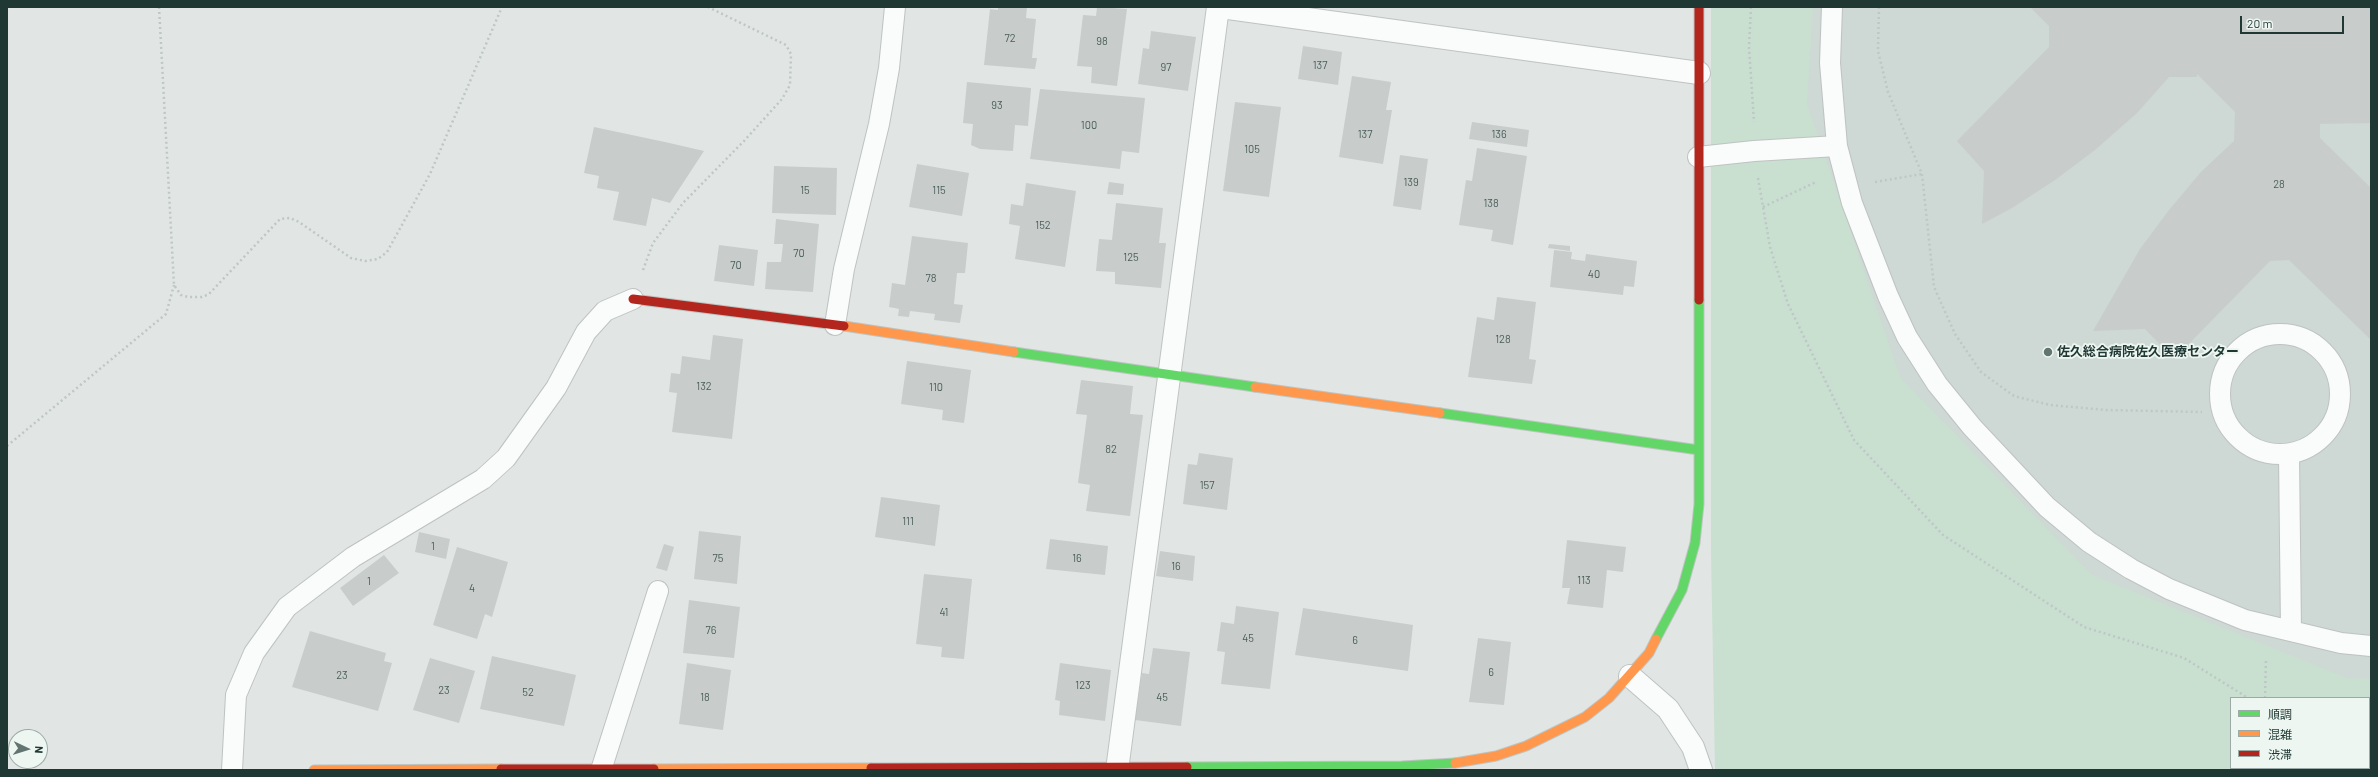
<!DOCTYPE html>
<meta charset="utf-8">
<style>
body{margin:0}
#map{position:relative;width:2378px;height:777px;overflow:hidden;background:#e1e6e4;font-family:Barlow,"Noto Sans JP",sans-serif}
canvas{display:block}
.frame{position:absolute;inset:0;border:8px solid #1f3833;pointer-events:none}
.legend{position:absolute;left:2230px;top:697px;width:140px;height:72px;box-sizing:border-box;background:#eef6f2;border:1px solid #9baaa6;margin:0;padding:5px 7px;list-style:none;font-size:12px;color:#1f3833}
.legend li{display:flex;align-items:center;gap:8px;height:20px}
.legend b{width:20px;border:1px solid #9baaa6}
.north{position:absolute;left:8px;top:729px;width:40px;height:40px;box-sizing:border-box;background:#eef6f2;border:1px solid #9baaa6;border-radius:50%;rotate:94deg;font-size:11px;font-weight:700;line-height:16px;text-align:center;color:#1f3833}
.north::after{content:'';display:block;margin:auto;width:14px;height:18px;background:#637571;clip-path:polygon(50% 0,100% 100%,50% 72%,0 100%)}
.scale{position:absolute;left:2240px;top:16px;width:104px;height:18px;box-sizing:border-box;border:2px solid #1f3833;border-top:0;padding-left:5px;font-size:12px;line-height:14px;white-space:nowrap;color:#1f3833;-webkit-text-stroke:3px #eef6f2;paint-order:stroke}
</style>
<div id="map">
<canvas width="2378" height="777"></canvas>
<div class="frame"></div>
<ul class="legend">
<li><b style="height:5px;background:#63d668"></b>順調</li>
<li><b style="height:5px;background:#ff974d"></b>混雑</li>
<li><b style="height:5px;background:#b3261e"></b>渋滞</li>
</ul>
<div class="north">N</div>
<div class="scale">20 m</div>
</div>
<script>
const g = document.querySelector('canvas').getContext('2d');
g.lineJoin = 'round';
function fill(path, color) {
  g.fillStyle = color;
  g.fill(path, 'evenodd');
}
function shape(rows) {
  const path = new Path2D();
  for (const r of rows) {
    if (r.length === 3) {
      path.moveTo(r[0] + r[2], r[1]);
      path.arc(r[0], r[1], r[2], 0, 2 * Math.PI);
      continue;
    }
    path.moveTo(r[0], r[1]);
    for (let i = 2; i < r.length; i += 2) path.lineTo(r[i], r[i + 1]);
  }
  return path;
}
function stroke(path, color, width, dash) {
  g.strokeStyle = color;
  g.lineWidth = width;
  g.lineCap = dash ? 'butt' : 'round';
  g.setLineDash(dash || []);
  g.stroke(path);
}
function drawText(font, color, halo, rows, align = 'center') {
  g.font = font + ' Barlow,"Noto Sans JP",sans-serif';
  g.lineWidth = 3.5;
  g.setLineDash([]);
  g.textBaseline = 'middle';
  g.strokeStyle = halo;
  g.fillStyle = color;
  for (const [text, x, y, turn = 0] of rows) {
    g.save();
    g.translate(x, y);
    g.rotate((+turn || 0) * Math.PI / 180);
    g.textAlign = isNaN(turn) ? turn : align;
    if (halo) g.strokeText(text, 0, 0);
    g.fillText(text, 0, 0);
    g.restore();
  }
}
const built = shape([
 [1721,7,2371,7,2371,723,2369,698,2231,698,1729,735]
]);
const green = shape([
 [1711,7,1813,7,1807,104,1900,377,2092,575,2347,678,2371,679,2371,770,1715,770,1711,555],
 [2231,698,2369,698,2369,768,2231,768]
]);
const building = shape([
 [998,7,1027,7,1026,18,1036,19,1032,58,1037,58,1035,69,984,65,990,9,998,10],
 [1097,7,1127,9,1117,86,1091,83,1092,67,1077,66,1083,15,1096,16],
 [2030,7,2371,7,2371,123,2320,124,2320,138,2371,188,2371,340,2289,260,2270,261,2174,359,2145,329,2093,331,2140,249,2169,210,2201,172,2234,141,2235,112,2197,74,2197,77,2169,77,2137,113,2095,150,2055,180,2012,208,1982,224,1984,171,1957,141,2049,47,2049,26],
 [1151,31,1196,37,1188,91,1138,84,1143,48,1149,49],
 [1303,46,1342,52,1338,85,1298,79],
 [1352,76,1391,82,1386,110,1392,110,1383,164,1339,157],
 [967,82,1031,88,1028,126,1015,125,1013,151,980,149,971,145,973,124,963,123],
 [1040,89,1145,98,1139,153,1122,151,1120,169,1030,159],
 [1235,102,1281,107,1269,197,1223,191],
 [1472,122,1529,130,1527,147,1469,139],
 [594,127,665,142,704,151,670,203,652,198,646,226,613,220,619,192,597,188,599,176,584,173],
 [1477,148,1527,156,1513,245,1491,241,1493,230,1459,225,1466,180,1472,181],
 [1400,155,1428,159,1421,210,1393,206],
 [917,164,969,173,962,216,909,207],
 [774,166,837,168,836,215,772,213],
 [1109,182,1124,184,1123,195,1107,194],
 [1026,183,1076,191,1065,267,1015,259,1020,226,1009,224,1011,204,1023,206],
 [1116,203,1163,208,1159,243,1166,243,1161,288,1115,284,1115,272,1096,271,1099,239,1112,240],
 [776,219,819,224,813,292,765,289,767,262,781,262,783,244,774,244],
 [912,236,968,243,965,273,957,273,954,304,963,305,960,323,934,320,935,314,910,311,909,317,898,316,899,309,889,307,892,283,905,285],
 [1549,244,1570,246,1570,251,1548,248],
 [719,245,758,250,754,286,714,281],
 [1554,250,1572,252,1571,259,1585,261,1586,254,1637,261,1634,287,1624,286,1623,295,1550,287],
 [1497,297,1536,302,1529,359,1536,360,1532,384,1468,377,1477,317,1494,320],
 [713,335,743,339,732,439,672,432,677,393,669,392,671,373,680,374,682,356,710,360],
 [907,361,971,370,964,423,942,420,943,410,901,404],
 [1081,380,1133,386,1130,414,1143,415,1130,516,1086,511,1090,485,1078,483,1087,415,1076,414],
 [1199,453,1233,458,1227,510,1183,504,1188,464,1197,465],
 [881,497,940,505,935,546,875,537],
 [699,531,741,536,737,584,694,579],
 [419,532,450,539,446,559,415,552],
 [1050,539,1108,546,1105,575,1046,569],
 [1567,540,1626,547,1623,572,1607,570,1603,608,1567,604,1570,588,1562,588],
 [664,544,674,547,667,571,656,568],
 [457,547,508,562,492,617,485,614,477,639,433,625],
 [1160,551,1195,556,1193,581,1156,576],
 [384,555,399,573,353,606,340,588],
 [924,574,972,579,964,659,941,657,942,647,916,644],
 [689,600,740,607,734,658,683,653],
 [1236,606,1279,612,1270,689,1221,684,1225,652,1217,651,1221,622,1234,624],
 [1303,608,1413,625,1408,671,1295,655],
 [310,631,386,653,384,661,392,663,378,711,292,687],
 [1478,638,1511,642,1504,705,1469,702],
 [1153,648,1190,652,1181,726,1135,720,1142,673,1149,674],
 [492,656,576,675,564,726,480,709],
 [430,658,475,671,459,723,413,710],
 [687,663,731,670,723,730,679,724],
 [1060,663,1111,670,1105,721,1059,715,1060,701,1055,700]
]);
const path = shape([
 [159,7,174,285,181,295,188,297,202,297,209,294,280,219,290,218,299,222,351,258,365,261,378,259,387,252,430,174,502,7],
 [1751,7,1749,47,1754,122],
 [1879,7,1878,51,1888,92,1922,174,1934,287,1955,334,1981,372,2014,396,2050,405,2106,410,2202,412],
 [1758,178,1770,247,1788,304,1854,440,1943,535,2084,627,2184,658,2248,698],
 [1875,182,1922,174],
 [1763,207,1816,182],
 [643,270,653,243,683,203,744,141,782,99,790,85,791,54,786,45,708,7],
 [7,446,166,314,174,285],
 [2265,698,2266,658],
 [2369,707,2371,707]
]);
const lane = shape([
 [1832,7,1830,63,1837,146,1852,203,1888,296,1907,337,1937,384,1972,427,2047,507,2089,542,2131,569,2169,589,2245,620,2341,643,2371,646],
 [1698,157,1754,151,1837,146],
 [835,325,844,269,879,124,889,68,895,7],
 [2280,394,60],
 [2289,454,2291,631],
 [602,767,658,591],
 [232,770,236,695,254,653,287,607,353,557,483,479,506,458,556,388,586,332,605,311,633,299]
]);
const street = shape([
 [1221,7,1699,73],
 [1630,676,1668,709,1693,747,1701,770],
 [1117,770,1218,7]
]);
const fast = shape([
 [1014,352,1255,387],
 [1440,413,1699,450],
 [1656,639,1682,590,1695,543,1699,504,1699,300],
 [1187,767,1402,766,1455,763]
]);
const slow = shape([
 [844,326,1014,352],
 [1255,387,1440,413],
 [1455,763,1496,756,1526,746,1585,717,1609,698,1649,653,1656,639],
 [654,769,871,768],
 [314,770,501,769]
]);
const jam = shape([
 [1699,7,1699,300],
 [633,299,844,326],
 [871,768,1187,767],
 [501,769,654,769]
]);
const markers = [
 [2048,352,5,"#637571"]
];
const numberNames = [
 ["72",1010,38],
 ["98",1102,41],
 ["137",1320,65],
 ["97",1166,67],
 ["93",997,105],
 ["100",1089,125],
 ["137",1365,134],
 ["136",1499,134],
 ["105",1252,149],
 ["139",1411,182],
 ["28",2279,184],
 ["15",805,190],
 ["115",939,190],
 ["138",1491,203],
 ["152",1043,225],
 ["70",799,253],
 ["125",1131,257],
 ["70",736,265],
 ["40",1594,274],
 ["78",931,278],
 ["128",1503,339],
 ["132",704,386],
 ["110",936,387],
 ["82",1111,449],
 ["157",1207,485],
 ["111",908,521],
 ["1",433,546],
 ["75",718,558],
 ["16",1077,558],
 ["16",1176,566],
 ["113",1584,580],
 ["1",369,581],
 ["4",472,588],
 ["41",944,612],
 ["76",711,630],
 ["45",1248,638],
 ["6",1355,640],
 ["6",1491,672],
 ["23",342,675],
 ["123",1083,685],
 ["23",444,690],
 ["52",528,692],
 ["18",705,697],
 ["45",1162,697]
];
const poiNames = [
 ["佐久総合病院佐久医療センター",2057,352]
];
fill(built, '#ced8d4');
fill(green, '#c9e0d1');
fill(building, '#c8cdcb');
stroke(lane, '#bec3c1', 22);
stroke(street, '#bec3c1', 24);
stroke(fast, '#bdc4c2', 11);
stroke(slow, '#bdc4c2', 11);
stroke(jam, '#bdc4c2', 11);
stroke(path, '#bec7c5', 2.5, [2, 3]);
stroke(lane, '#fafbfb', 20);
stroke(street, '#fafbfb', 22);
stroke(fast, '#63d668', 9);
stroke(slow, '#ff974d', 9);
stroke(jam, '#b3261e', 9);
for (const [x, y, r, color] of markers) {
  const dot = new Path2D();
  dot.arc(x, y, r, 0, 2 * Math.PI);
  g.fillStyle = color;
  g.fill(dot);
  stroke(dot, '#eef6f2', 1.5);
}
drawText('11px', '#4a5e5a', null, numberNames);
drawText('bold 13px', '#1f3833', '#eef6f2', poiNames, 'left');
</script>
